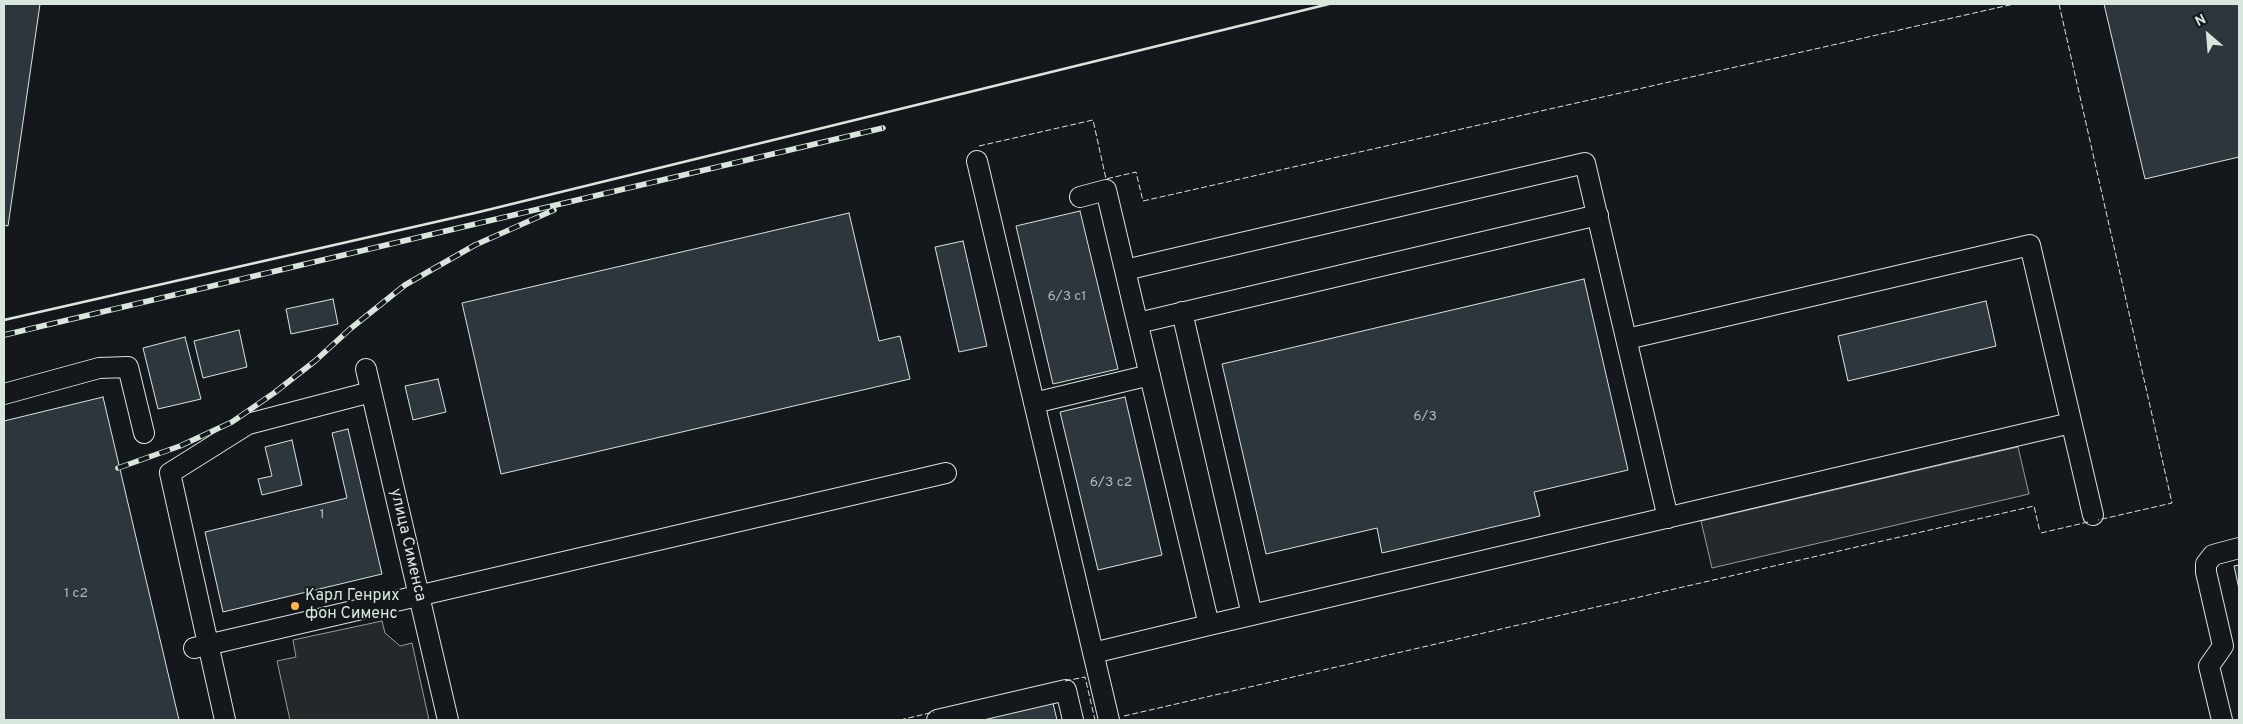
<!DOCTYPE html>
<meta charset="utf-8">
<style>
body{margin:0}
#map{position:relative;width:2243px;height:724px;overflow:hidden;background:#14181c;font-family:Overpass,sans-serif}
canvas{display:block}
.frame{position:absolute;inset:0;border:5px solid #d8e6dc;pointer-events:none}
.north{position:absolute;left:2183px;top:10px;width:50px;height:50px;-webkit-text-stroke:4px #14181c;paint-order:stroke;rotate:333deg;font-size:14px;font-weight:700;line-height:20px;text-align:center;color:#d8e6dc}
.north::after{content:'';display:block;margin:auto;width:18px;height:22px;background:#d8e6dc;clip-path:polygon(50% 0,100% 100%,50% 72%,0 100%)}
</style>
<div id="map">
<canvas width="2243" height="724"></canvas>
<div class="frame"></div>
<div class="north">N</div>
</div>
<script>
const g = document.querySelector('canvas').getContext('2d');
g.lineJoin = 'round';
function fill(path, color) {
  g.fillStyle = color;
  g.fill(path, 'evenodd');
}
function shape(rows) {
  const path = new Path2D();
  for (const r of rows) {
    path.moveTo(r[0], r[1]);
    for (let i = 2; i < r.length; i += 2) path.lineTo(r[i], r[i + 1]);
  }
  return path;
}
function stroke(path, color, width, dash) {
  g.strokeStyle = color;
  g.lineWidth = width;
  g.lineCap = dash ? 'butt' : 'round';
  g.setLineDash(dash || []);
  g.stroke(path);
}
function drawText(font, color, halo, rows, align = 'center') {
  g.font = font + ' Overpass,sans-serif';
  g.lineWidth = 4;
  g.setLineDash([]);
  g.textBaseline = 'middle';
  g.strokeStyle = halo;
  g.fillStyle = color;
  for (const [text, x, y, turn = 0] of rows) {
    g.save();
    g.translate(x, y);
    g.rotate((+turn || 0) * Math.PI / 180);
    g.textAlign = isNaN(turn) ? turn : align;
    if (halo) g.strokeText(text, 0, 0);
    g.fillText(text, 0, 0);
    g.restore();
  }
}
const parking = shape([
 [2018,447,2029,494,1712,568,1701,521,2018,447],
 [382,621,385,633,400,646,412,643,429,720,290,720,277,661,296,657,293,640,382,621]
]);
const building = shape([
 [4,4,40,4,8,226,4,225,4,4],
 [2104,4,2239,4,2239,157,2145,179,2104,4],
 [1080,211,1118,369,1053,384,1016,226,1080,211],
 [849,213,879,341,900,336,910,379,501,474,462,303,849,213],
 [963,241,987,346,959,352,935,247,963,241],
 [1584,279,1628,470,1534,492,1540,516,1382,553,1377,528,1266,554,1222,364,1584,279],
 [333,299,338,324,291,334,286,309,333,299],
 [1986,301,1996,346,1848,381,1838,336,1986,301],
 [239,330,247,367,203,378,194,341,239,330],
 [185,337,201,399,158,409,143,348,185,337],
 [438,379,446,412,413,420,405,386,438,379],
 [103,397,179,720,4,720,4,421,103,397],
 [1125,397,1162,555,1098,570,1060,412,1125,397],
 [348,429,382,574,223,612,205,532,347,498,332,433,348,429],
 [292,440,302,485,262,495,258,479,272,476,265,447,292,440],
 [2239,565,2239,589,2234,566,2239,565],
 [1052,699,1057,720,962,720,1052,699]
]);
const minor = shape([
 [977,161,1109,720],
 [1080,197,1106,190,1209,625,1093,653],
 [1125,270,1585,163,1668,518],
 [1182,312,1252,615],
 [1138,323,1598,215],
 [1627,339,2030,245,2093,515],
 [366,369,448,720],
 [4,394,99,368,128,367,144,433],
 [1034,403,1150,375],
 [1209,625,2071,423],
 [194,648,946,473],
 [225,720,170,473,248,424,371,392],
 [937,720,1066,690,1073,720],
 [2222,720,2209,666,2223,646,2206,572,2206,564,2213,555,2239,548]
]);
const rail = shape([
 [4,335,883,128],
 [118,468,180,446,232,422,274,393,315,361,350,329,405,285,475,245,554,210]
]);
const fence = shape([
 [2059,4,2172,503,2098,520],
 [979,146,1093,120,1106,179,1136,172,1143,201,2014,4],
 [2041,533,2088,522],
 [1065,681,1085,677,1095,720],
 [1124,716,2034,506,2040,532],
 [900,720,934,712]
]);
const wall = shape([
 [4,320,475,213,1329,4]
]);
const markers = [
 [295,606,5,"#ffb74d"]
];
const numberNames = [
 ["6/3 с1",1067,297],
 ["6/3",1425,417],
 ["6/3 с2",1111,483],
 ["1",322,515],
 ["1 с2",76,594]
];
const streetNames = [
 ["улица Сименса",407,545,77]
];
const poiNames = [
 ["Карл Генрих",305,597],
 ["фон Сименс",305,615]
];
fill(parking, '#24282b');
stroke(parking, '#939e99', 1);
fill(building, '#2c363c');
stroke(building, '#d8e6dc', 1);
stroke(minor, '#d8e6dc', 22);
stroke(minor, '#14181c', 20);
stroke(rail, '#d8e6dc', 5.5);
stroke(rail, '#14181c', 4, [11]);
stroke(fence, '#d8e6dc', 1, [6, 2.5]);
stroke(wall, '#d8e6dc', 2.5);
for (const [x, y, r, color] of markers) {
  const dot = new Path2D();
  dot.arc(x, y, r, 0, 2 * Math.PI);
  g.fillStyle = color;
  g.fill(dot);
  stroke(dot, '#14181c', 2);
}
drawText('14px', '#adbab4', null, numberNames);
drawText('16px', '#d8e6dc', '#14181c', streetNames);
drawText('16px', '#d8e6dc', '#14181c', poiNames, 'left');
</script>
